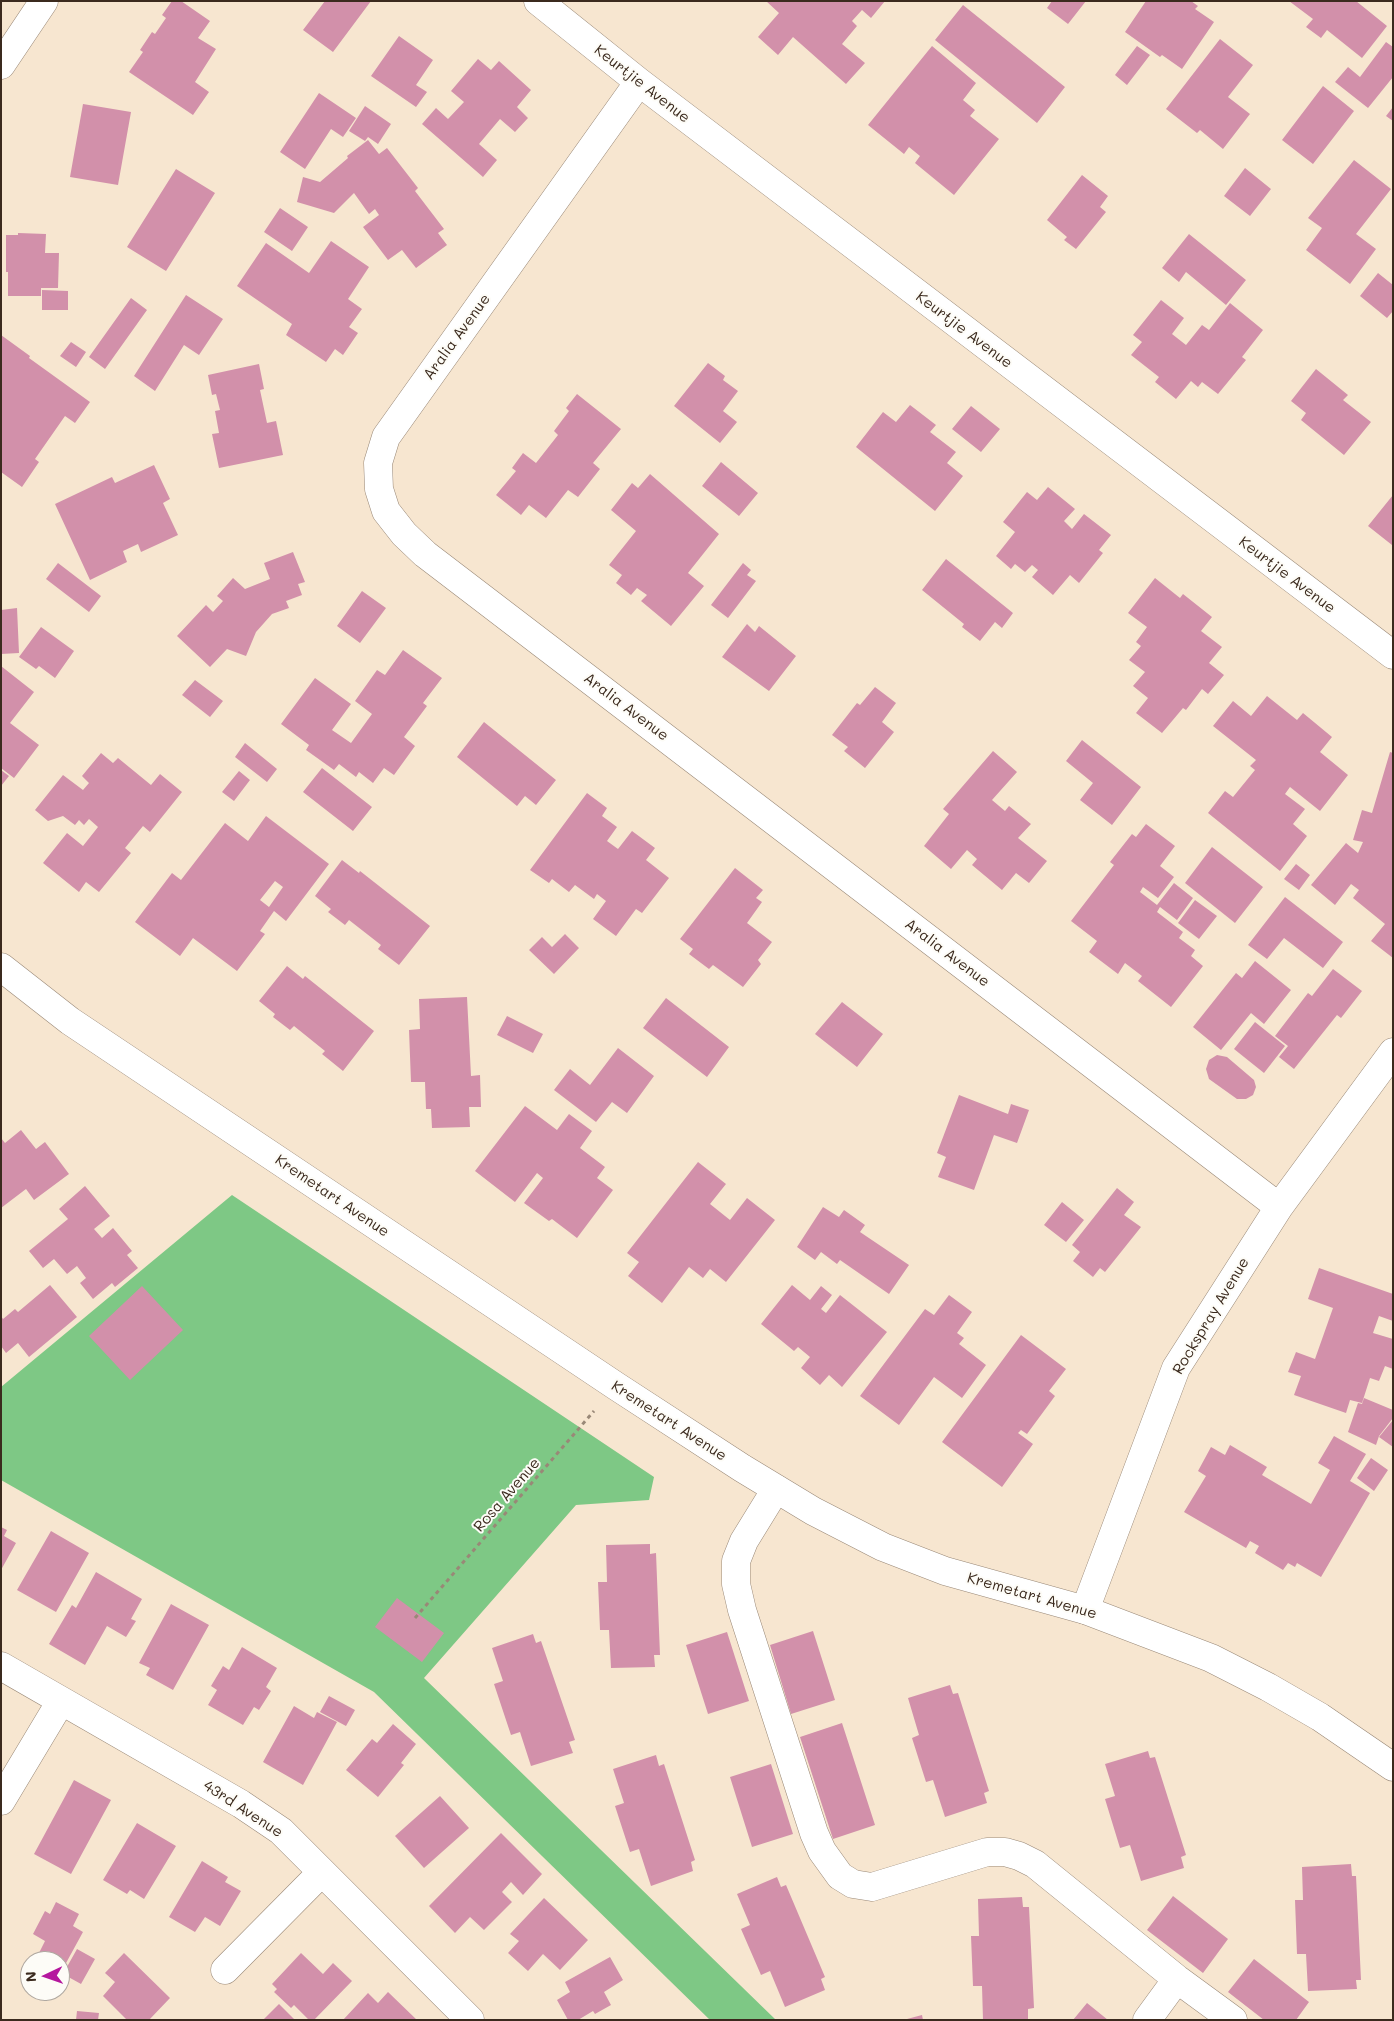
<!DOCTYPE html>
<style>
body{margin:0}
#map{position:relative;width:1394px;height:2021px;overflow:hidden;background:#f7e6d0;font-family:Mali,sans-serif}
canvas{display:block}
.frame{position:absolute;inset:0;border:2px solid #3b2a1e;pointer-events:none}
.north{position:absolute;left:20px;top:1951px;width:50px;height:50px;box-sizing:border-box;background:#fdfcf7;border:1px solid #afa8a0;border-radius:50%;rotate:267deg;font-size:14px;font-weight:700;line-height:20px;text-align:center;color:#3b2a1e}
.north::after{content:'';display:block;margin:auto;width:18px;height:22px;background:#b5179e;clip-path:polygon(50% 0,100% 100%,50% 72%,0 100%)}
</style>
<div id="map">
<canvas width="1394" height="2021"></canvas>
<div class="frame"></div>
<div class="north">N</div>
</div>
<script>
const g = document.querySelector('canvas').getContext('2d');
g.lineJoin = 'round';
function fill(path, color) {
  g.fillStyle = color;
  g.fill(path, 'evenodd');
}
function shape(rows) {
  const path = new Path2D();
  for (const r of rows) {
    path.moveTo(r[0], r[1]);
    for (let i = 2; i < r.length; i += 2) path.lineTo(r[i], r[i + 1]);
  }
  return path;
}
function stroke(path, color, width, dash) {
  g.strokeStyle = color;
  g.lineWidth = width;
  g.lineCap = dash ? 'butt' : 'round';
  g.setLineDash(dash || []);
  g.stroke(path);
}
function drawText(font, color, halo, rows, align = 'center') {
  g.font = font + ' Mali,sans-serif';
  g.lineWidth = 4;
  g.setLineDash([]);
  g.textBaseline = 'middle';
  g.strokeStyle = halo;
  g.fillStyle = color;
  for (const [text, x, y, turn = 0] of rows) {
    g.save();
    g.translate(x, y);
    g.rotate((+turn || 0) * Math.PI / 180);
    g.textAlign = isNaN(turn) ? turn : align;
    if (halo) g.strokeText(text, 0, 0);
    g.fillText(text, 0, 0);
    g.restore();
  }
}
const green = shape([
 [232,1195,654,1477,649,1500,576,1505,424,1678,776,2020,710,2020,374,1692,1,1480,1,1387]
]);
const building = shape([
 [172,1,181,1,210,21,198,38,216,49,195,82,209,92,193,115,129,72,143,52,140,50,152,32,155,34,166,18,162,15],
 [325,1,371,1,333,52,303,30],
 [766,1,885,1,871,18,862,10,852,21,857,26,842,44,865,63,846,84,793,37,778,55,758,37,779,13],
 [1052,1,1086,1,1068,24,1047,8],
 [1146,1,1191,1,1198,6,1195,9,1214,22,1182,69,1162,55,1160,57,1125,32],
 [1289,1,1356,1,1387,26,1362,58,1327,30,1321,38,1306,27,1313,19],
 [963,5,1065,87,1037,123,935,40],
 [399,36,433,60,416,85,427,92,416,107,371,76],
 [1220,39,1253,65,1228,97,1250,114,1223,149,1200,130,1197,133,1166,109],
 [1386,42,1393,47,1393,77,1368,108,1335,82,1348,67,1360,77],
 [932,46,976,83,963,100,975,110,970,116,999,139,954,195,915,163,920,156,909,147,904,154,868,125],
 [1137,46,1150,55,1127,85,1115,75],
 [478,59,491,70,499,61,531,90,517,107,528,118,515,132,500,119,479,144,497,160,483,177,422,124,436,108,448,119,464,102,451,91],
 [1323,86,1354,111,1313,164,1282,140],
 [319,93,356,118,343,137,331,129,305,169,280,152],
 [83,104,131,112,118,185,70,177],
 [365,106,391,124,378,144,368,137,365,141,349,131],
 [1393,107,1393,121,1386,116],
 [368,140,379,154,387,148,418,188,415,191,444,229,438,233,447,245,416,268,402,250,388,260,363,227,379,215,375,209,369,214,354,193,334,213,297,202,303,177,320,182,348,158,347,156],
 [1354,160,1391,189,1356,234,1376,249,1350,284,1306,250,1322,228,1308,218],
 [1245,168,1271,189,1250,216,1224,196],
 [176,169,215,193,166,271,127,247],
 [1082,175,1108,196,1100,207,1106,212,1076,249,1064,240,1067,237,1047,220],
 [280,208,308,227,292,251,264,232],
 [18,233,46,234,45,253,59,253,58,288,41,288,41,296,8,296,8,272,6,272,6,235,18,235],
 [1189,234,1246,280,1226,305,1186,272,1179,282,1162,268],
 [331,241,369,267,348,299,362,309,349,327,358,333,343,355,335,349,326,362,286,335,292,324,237,286,266,243,309,273],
 [1378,273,1393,285,1393,311,1387,318,1360,296],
 [42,290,68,291,68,310,42,310],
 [186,295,223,319,199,355,184,345,155,391,134,376],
 [131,298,147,310,105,369,89,357],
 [1161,300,1184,318,1172,334,1186,345,1202,325,1209,330,1230,303,1263,330,1242,357,1246,360,1218,394,1202,382,1198,387,1191,381,1176,399,1155,382,1159,377,1131,355,1142,342,1133,335],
 [1,335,30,356,29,358,90,402,75,423,65,416,35,459,39,462,22,487,1,472],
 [71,342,86,352,76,367,60,356],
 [708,363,725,376,723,380,738,391,723,411,737,422,720,443,674,406],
 [259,364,264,389,260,390,267,423,276,421,283,455,219,468,212,434,219,433,215,411,220,410,216,394,212,395,208,375],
 [1316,369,1348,395,1343,400,1371,422,1344,455,1301,420,1306,413,1291,401],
 [577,394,621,429,593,463,600,469,578,497,568,490,546,518,529,505,521,515,496,495,516,471,512,468,523,453,536,463,558,435,554,431,569,411,566,408],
 [910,405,936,425,930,432,956,452,947,463,963,476,935,511,856,447,883,412,896,422],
 [971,406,1000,429,981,452,952,429],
 [721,462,758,493,739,516,702,486],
 [154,465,170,499,163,503,178,535,141,552,138,544,123,551,127,562,90,580,55,504,112,477,115,483],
 [650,474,719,534,688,573,704,586,671,626,641,601,647,595,637,588,631,595,616,583,622,575,609,565,636,531,611,510,632,483,638,488],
 [1048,487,1075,509,1064,521,1072,529,1084,514,1111,535,1099,550,1103,553,1079,583,1070,575,1053,595,1032,577,1038,570,1032,565,1025,572,1015,564,1011,569,996,556,1015,532,1003,522,1027,492,1037,500],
 [1393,495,1393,544,1392,545,1368,526],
 [293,552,305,582,298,584,302,595,286,601,289,608,272,614,256,632,246,656,227,649,210,667,177,636,206,605,213,612,223,601,217,596,233,578,245,589,270,579,264,563],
 [946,559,1013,613,1002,628,995,622,980,641,962,627,964,624,922,590],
 [58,563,101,596,89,612,46,579],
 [743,563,751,570,747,575,756,581,728,618,711,605],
 [1155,578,1180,598,1183,594,1212,617,1201,631,1222,647,1209,663,1224,675,1208,694,1202,689,1186,710,1183,708,1162,733,1136,713,1148,698,1133,686,1145,672,1129,660,1141,646,1136,642,1147,627,1128,613],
 [362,591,386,608,360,643,337,626],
 [17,608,19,653,1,654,1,610],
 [747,624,755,632,759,626,796,656,769,691,722,657],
 [41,627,74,651,55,678,39,666,36,669,19,657],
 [403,650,442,678,423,703,427,706,404,737,415,746,394,775,384,768,373,783,359,772,356,777,339,764,334,770,306,750,309,745,281,724,315,678,351,704,332,730,351,743,372,714,355,701,377,670,385,675],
 [1,666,34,692,10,723,39,745,14,778,1,768],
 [195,680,223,701,210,717,182,695],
 [875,687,896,703,882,722,894,732,865,768,844,751,848,747,832,735,857,703,860,705],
 [1267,696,1297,720,1303,713,1332,737,1320,752,1348,775,1320,811,1290,787,1285,794,1305,809,1293,824,1307,836,1280,871,1208,813,1225,791,1233,797,1255,770,1250,766,1256,760,1213,726,1233,701,1251,716],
 [484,722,556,780,536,805,525,796,517,806,457,757],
 [1082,740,1141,787,1112,825,1080,800,1093,783,1066,761],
 [245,743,277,769,267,782,235,757],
 [993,751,1017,772,992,800,1005,811,1009,806,1031,824,1018,838,1047,861,1029,883,1016,873,1002,890,972,865,977,859,967,850,951,869,924,846,949,814,943,809],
 [1390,752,1393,753,1393,958,1371,941,1385,924,1353,898,1359,890,1351,884,1335,905,1311,885,1346,843,1358,853,1363,842,1353,840,1362,810,1372,813],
 [101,753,113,763,118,758,151,785,160,774,182,792,150,832,143,826,125,848,131,853,99,892,86,882,79,892,43,863,67,833,83,846,98,827,89,819,84,825,79,820,75,825,63,816,48,821,35,810,63,775,83,790,89,783,82,776],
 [322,768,372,807,353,831,303,792],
 [1,770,9,776,1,786],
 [239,771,250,780,234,801,222,792],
 [587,793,607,808,602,816,617,827,607,841,618,849,632,831,655,848,646,860,669,878,642,913,636,909,616,936,593,919,606,901,597,894,594,899,575,885,569,892,552,879,549,883,530,870],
 [266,816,329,864,286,921,274,911,260,931,265,934,237,971,193,938,180,956,135,922,172,873,181,880,225,823,248,841],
 [275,881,283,887,269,907,260,900],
 [1146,824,1175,846,1160,866,1174,877,1158,898,1143,887,1140,892,1157,905,1174,883,1193,898,1177,920,1160,907,1157,912,1183,932,1179,938,1195,950,1191,956,1203,966,1171,1007,1138,981,1142,976,1125,963,1118,974,1089,952,1097,941,1071,921,1114,865,1110,862,1132,834,1136,837],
 [1212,847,1263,887,1235,923,1185,883],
 [342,860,359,873,360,871,430,926,399,965,378,949,381,945,349,920,345,925,328,912,331,909,315,896],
 [1296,864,1310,875,1299,890,1284,879],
 [735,868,763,890,756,898,762,902,747,923,772,942,758,960,761,964,743,987,713,965,709,969,689,954,693,949,680,939],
 [1285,897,1343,942,1323,968,1284,938,1267,959,1248,945],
 [1195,900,1217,916,1199,939,1178,923],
 [565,934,579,948,554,974,529,950,542,937,552,947],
 [1255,961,1291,990,1264,1024,1251,1013,1221,1050,1193,1027,1236,973,1242,978],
 [287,966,303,979,305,976,374,1031,343,1071,322,1054,325,1051,294,1026,290,1030,273,1017,275,1014,259,1001],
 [1333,969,1362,991,1341,1018,1337,1015,1294,1069,1279,1057,1288,1046,1275,1036,1308,993,1312,996],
 [467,997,471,1076,480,1075,481,1107,469,1107,470,1127,432,1128,431,1109,426,1109,425,1082,411,1082,409,1030,420,1029,419,999],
 [666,998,729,1047,707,1077,643,1028],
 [842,1002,883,1034,857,1067,815,1034],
 [507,1016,543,1034,533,1053,497,1035],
 [1255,1022,1285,1046,1264,1073,1234,1049],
 [618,1048,654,1076,627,1113,612,1102,596,1122,554,1090,570,1069,590,1085],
 [1217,1055,1227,1057,1254,1080,1256,1087,1253,1095,1246,1099,1237,1099,1209,1079,1206,1069,1209,1060],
 [959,1095,1008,1114,1011,1104,1029,1110,1017,1143,994,1135,974,1190,938,1177,946,1157,937,1153],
 [525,1106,557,1130,569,1114,592,1131,580,1148,605,1167,597,1178,613,1190,577,1238,552,1219,549,1221,524,1203,543,1178,537,1173,515,1202,475,1171],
 [21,1130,36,1149,45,1142,69,1174,34,1200,26,1189,1,1208,1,1138,5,1143],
 [698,1162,726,1184,710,1204,730,1220,747,1198,775,1220,726,1282,710,1269,703,1278,689,1267,662,1303,628,1276,639,1262,627,1253],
 [85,1186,110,1216,94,1229,102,1238,113,1228,132,1251,127,1255,138,1268,115,1287,112,1283,93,1299,80,1283,86,1278,77,1266,67,1274,54,1259,43,1268,29,1251,68,1219,59,1209],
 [1117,1188,1134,1202,1124,1215,1141,1227,1105,1272,1100,1268,1093,1277,1073,1261,1080,1252,1072,1245],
 [1062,1202,1084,1220,1066,1242,1044,1225],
 [823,1207,839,1217,844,1210,865,1225,860,1232,909,1265,889,1294,840,1260,837,1264,821,1252,815,1260,797,1247],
 [1319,1268,1393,1294,1393,1321,1379,1316,1373,1333,1393,1339,1393,1369,1385,1366,1379,1381,1370,1378,1362,1403,1350,1400,1346,1413,1294,1395,1301,1376,1288,1372,1296,1352,1315,1359,1333,1308,1308,1299],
 [50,1285,77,1317,29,1357,18,1343,6,1353,1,1346,1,1316,3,1319,15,1309,18,1312],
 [792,1285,810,1300,821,1286,832,1295,821,1309,826,1313,840,1295,887,1332,842,1387,829,1375,820,1385,801,1368,810,1357,798,1347,794,1351,761,1324],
 [142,1286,183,1330,130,1380,89,1336],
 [949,1295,972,1312,957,1333,964,1338,959,1344,986,1365,962,1398,934,1377,899,1425,860,1396,925,1309,934,1315],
 [1021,1335,1066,1369,1049,1391,1055,1396,1027,1434,1021,1430,1018,1433,1033,1444,1002,1487,942,1442],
 [1364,1398,1393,1410,1393,1418,1379,1436,1376,1445,1348,1432,1358,1403,1362,1404],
 [1393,1420,1393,1447,1379,1437],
 [1334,1436,1366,1454,1350,1481,1370,1493,1321,1577,1297,1563,1295,1567,1288,1563,1283,1570,1255,1553,1259,1546,1250,1541,1246,1548,1184,1512,1206,1476,1198,1471,1211,1447,1225,1455,1230,1445,1267,1467,1262,1475,1311,1504,1330,1470,1318,1463],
 [1371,1458,1388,1470,1374,1491,1357,1478],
 [1,1527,7,1530,4,1536,16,1543,1,1570],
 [51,1531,89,1553,56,1612,17,1590],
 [650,1544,650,1554,656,1553,660,1655,654,1655,655,1667,611,1668,609,1630,600,1630,598,1582,607,1582,606,1545],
 [96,1572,142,1599,131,1619,136,1621,126,1637,107,1626,85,1665,49,1644,72,1605,76,1608],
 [397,1598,444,1633,422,1662,375,1627],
 [171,1604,209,1625,173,1690,146,1675,150,1668,139,1663],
 [813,1631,835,1700,791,1714,770,1645],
 [727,1632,749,1701,708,1714,686,1645],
 [533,1634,536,1643,541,1641,575,1740,569,1742,573,1753,531,1766,520,1732,511,1735,494,1684,503,1681,492,1648],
 [242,1647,277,1668,266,1687,271,1691,259,1710,254,1707,243,1725,208,1705,217,1690,211,1686,223,1666,229,1670],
 [950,1685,953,1694,958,1693,989,1791,984,1793,987,1803,945,1817,933,1780,926,1782,912,1738,919,1735,908,1698],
 [329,1696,355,1710,346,1726,320,1712],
 [294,1706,314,1718,317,1712,337,1722,303,1785,263,1762],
 [842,1723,875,1825,833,1839,800,1737],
 [393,1724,416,1744,401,1763,404,1765,378,1797,346,1770,372,1739,377,1743],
 [1148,1751,1150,1758,1155,1757,1186,1855,1181,1857,1184,1868,1141,1881,1130,1845,1120,1848,1105,1799,1115,1796,1105,1764],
 [656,1755,659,1766,664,1764,695,1860,691,1862,693,1871,651,1886,639,1849,630,1852,615,1806,624,1803,613,1769],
 [771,1764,793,1834,752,1847,730,1777],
 [74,1780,111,1800,71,1874,34,1854],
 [440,1796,469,1828,424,1868,395,1836],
 [137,1823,176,1846,144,1899,130,1890,127,1894,103,1880],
 [501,1833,542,1874,523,1895,511,1882,502,1892,512,1902,484,1930,470,1917,455,1933,429,1906],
 [202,1861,228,1877,225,1882,241,1891,220,1926,205,1917,195,1932,169,1917],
 [1351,1864,1352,1876,1356,1876,1361,1980,1356,1980,1357,1989,1308,1991,1306,1954,1297,1954,1295,1900,1303,1900,1302,1867],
 [777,1877,781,1887,786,1885,825,1977,821,1979,825,1990,785,2007,770,1971,761,1975,741,1929,750,1925,737,1894],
 [1173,1896,1228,1939,1203,1973,1147,1930],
 [1022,1897,1023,1907,1029,1907,1034,2008,1028,2009,1028,2020,983,2020,982,1986,973,1986,971,1936,979,1936,978,1899],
 [544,1898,588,1940,560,1970,543,1954,528,1971,508,1953,519,1941,510,1934],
 [56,1902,79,1914,73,1926,83,1932,60,1974,60,1961,35,1961,45,1941,33,1934,45,1911,50,1914],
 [77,1949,95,1959,81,1984,63,1974],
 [124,1953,170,1998,149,2020,127,2020,103,1996,115,1982,105,1973],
 [301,1953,323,1974,333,1963,352,1981,314,2020,309,2020,294,2005,291,2008,274,1992,277,1989,272,1984],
 [610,1957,623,1980,604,1992,611,2005,595,2014,593,2011,578,2020,568,2020,557,2000,570,1992,565,1982],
 [1254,1959,1309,2002,1296,2020,1264,2020,1228,1992],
 [388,1992,417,2020,343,2020,368,1993,378,2003],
 [1087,2003,1108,2020,1073,2020],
 [279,2004,295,2020,263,2020],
 [77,2011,99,2013,98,2020,76,2020],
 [922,2015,923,2020,907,2020,907,2019]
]);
const path = shape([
 [415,1618,594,1411]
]);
const minor = shape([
 [538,1,639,82,1393,655],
 [1,65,44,1],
 [639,82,386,437,378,463,379,489,386,511,404,534,425,554,1279,1207],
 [776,1489,744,1541,736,1561,736,1584,742,1610,814,1833,822,1851,840,1876,853,1884,872,1887,987,1852,1005,1852,1019,1856,1035,1864,1177,1979,1233,2020],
 [1085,1610,1176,1368,1279,1207,1393,1052],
 [1,1666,241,1804,281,1831,470,2020],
 [1,1801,61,1701],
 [225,1970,322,1872],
 [1147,2020,1177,1979]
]);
const tertiary = shape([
 [1,967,70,1021,616,1386,742,1468,813,1511,883,1547,945,1571,1085,1610,1211,1658,1268,1687,1320,1717,1393,1767]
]);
const streetNames = [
 ["Keurtjie Avenue",642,84,38],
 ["Keurtjie Avenue",964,330,37],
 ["Aralia Avenue",457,337,-54],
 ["Keurtjie Avenue",1287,575,37],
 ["Aralia Avenue",626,707,37],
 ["Aralia Avenue",947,953,37],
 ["Kremetart Avenue",332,1196,34],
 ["Rockspray Avenue",1211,1316,-59],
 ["Kremetart Avenue",669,1421,33],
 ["Rosa Avenue",507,1495,-49],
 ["Kremetart Avenue",1032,1596,16],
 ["43rd Avenue",243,1809,33]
];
fill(green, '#7ec885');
fill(building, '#d290aa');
stroke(minor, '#987', 29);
stroke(tertiary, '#987', 29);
stroke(path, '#987', 3, [4, 4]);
stroke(minor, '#fff', 28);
stroke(tertiary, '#fff', 28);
drawText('15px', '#3b2a1e', '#fdfcf7', streetNames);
</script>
